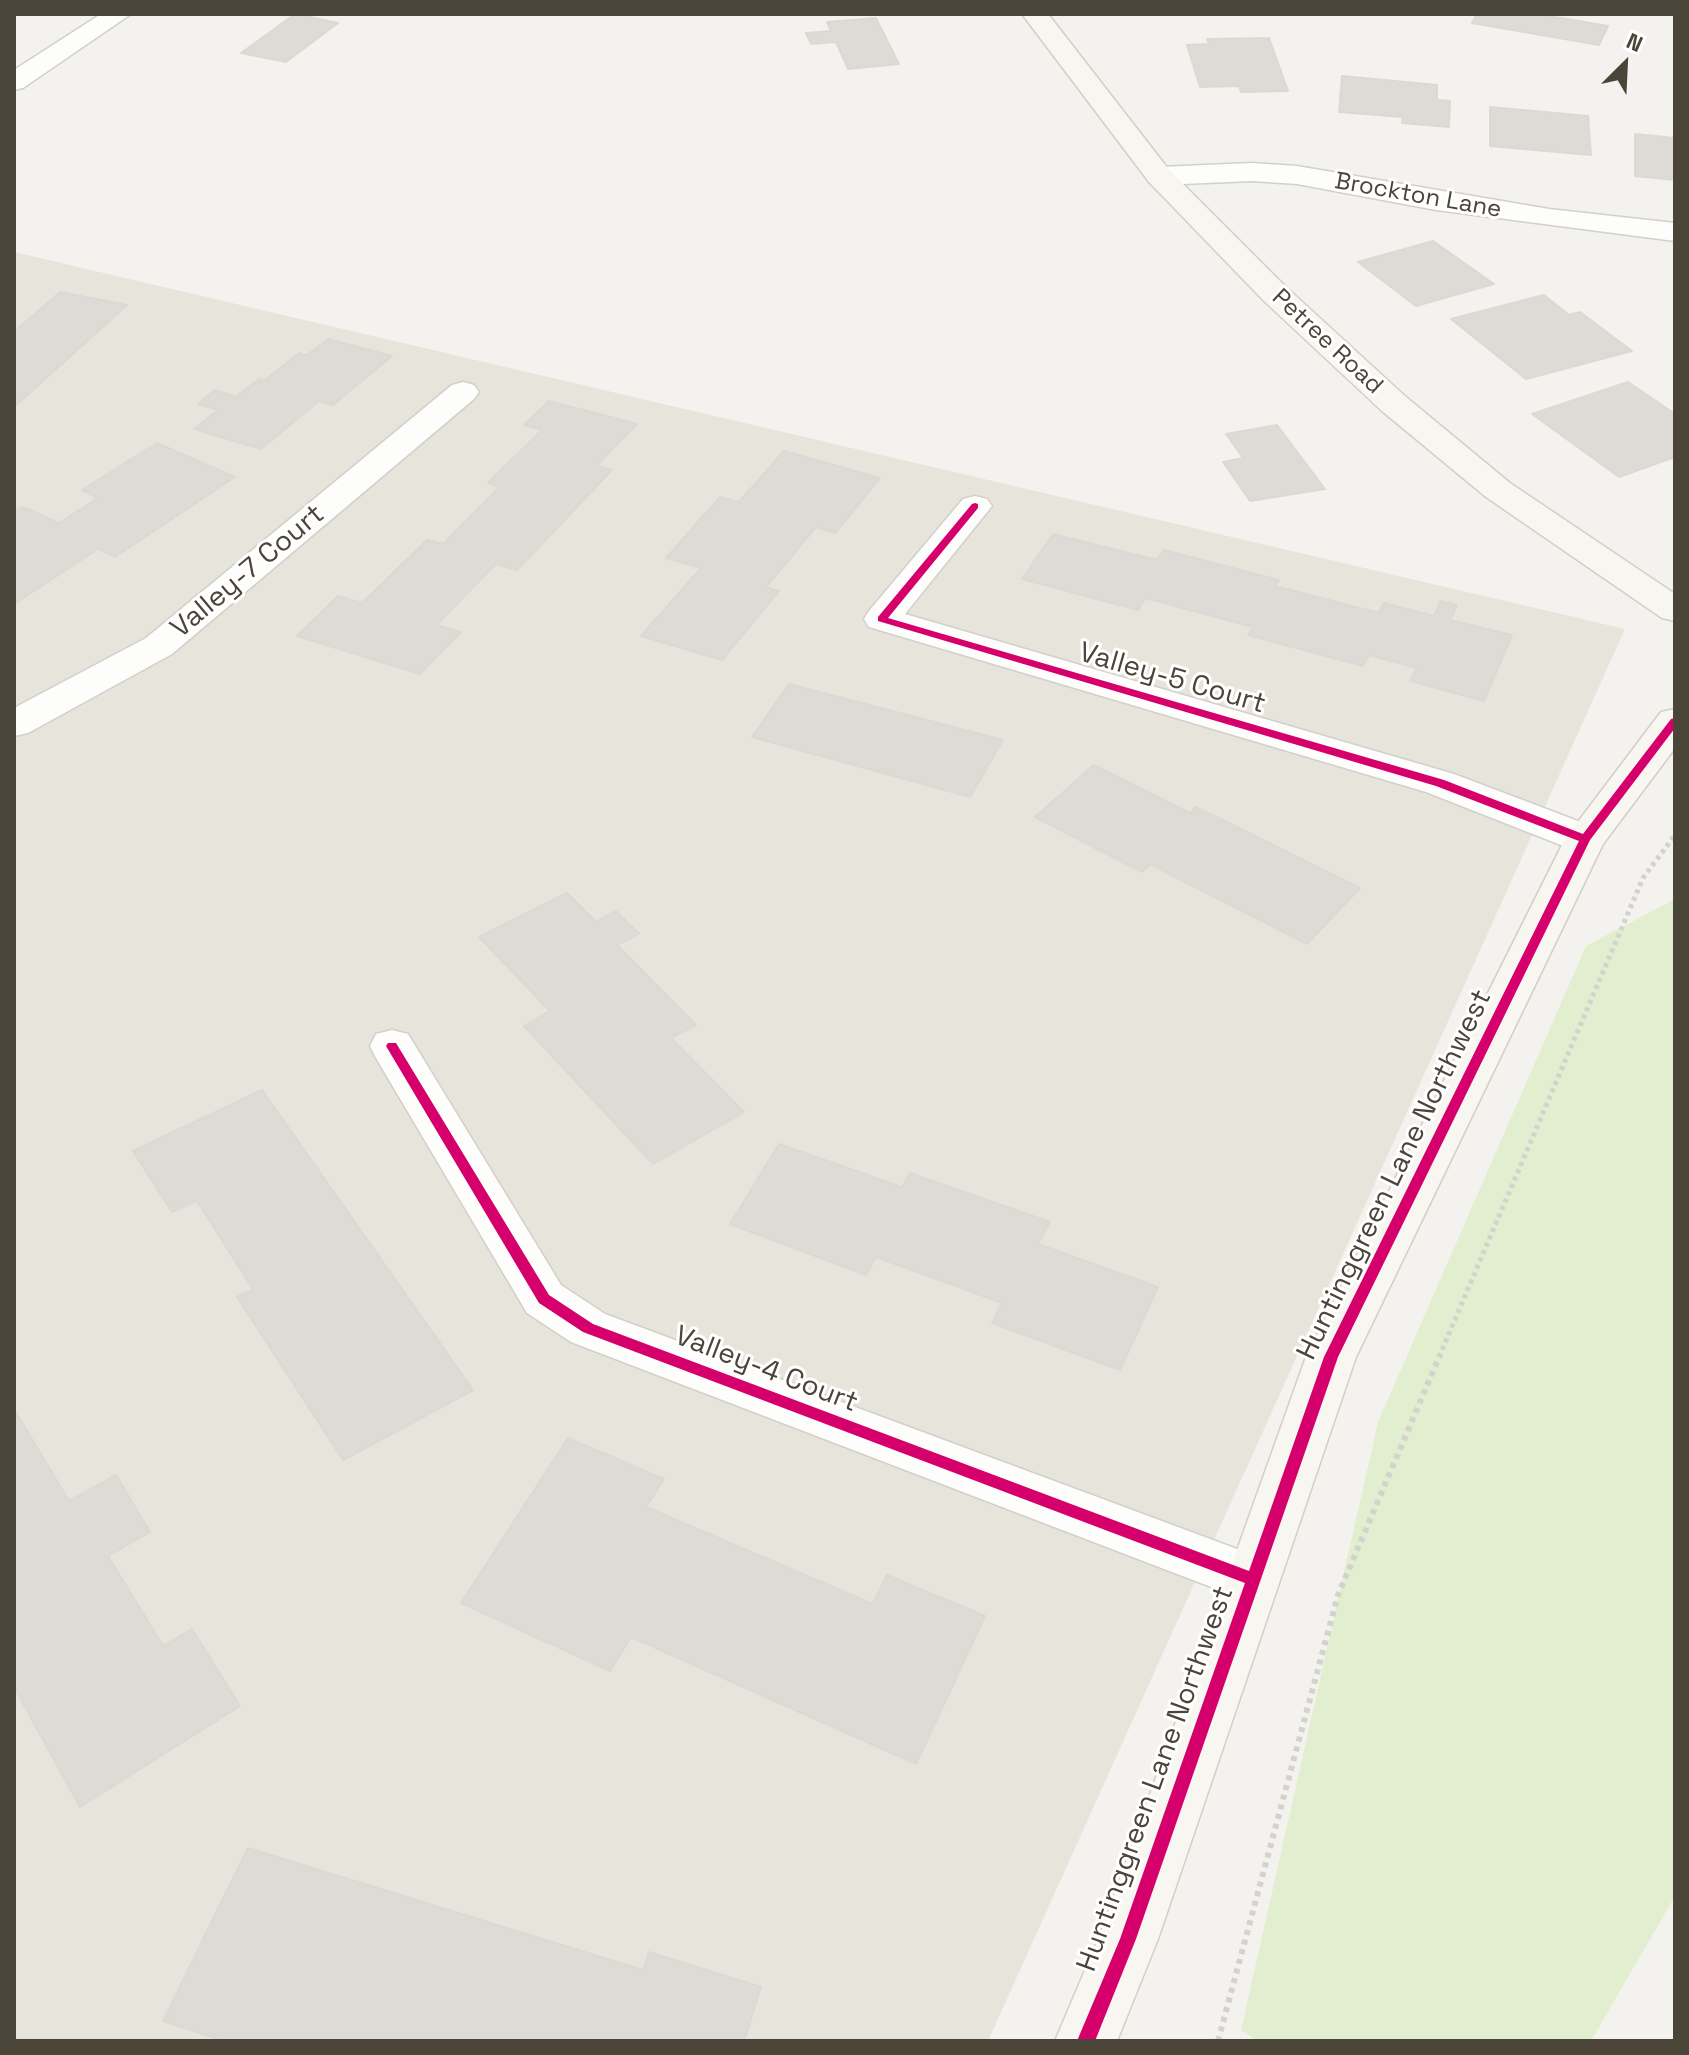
<!DOCTYPE html>
<style>
body{margin:0}
#map{position:relative;width:1689px;height:2055px;overflow:hidden;background:#f4f2ee;font-family:"Space Grotesk",sans-serif}
canvas{display:block}
.frame{position:absolute;inset:0;border:16px solid #4b4439;pointer-events:none}
.north{position:absolute;left:1585px;top:24px;width:80px;height:80px;-webkit-text-stroke:6px #fff;paint-order:stroke;rotate:24deg;font-size:22px;font-weight:700;line-height:32px;text-align:center;color:#4b4439}
.north::after{content:'';display:block;margin:auto;width:28px;height:36px;background:#4b4439;clip-path:polygon(50% 0,100% 100%,50% 72%,0 100%)}
</style>
<div id="map">
<canvas width="1689" height="2055"></canvas>
<div class="frame"></div>
<div class="north">N</div>
</div>
<script>
const g = document.querySelector('canvas').getContext('2d');
g.lineJoin = 'round';
function fill(path, color) {
  g.fillStyle = color;
  g.fill(path, 'evenodd');
}
function shape(rows) {
  const path = new Path2D();
  for (const r of rows) {
    path.moveTo(r[0], r[1]);
    for (let i = 2; i < r.length; i += 2) path.lineTo(r[i], r[i + 1]);
  }
  return path;
}
function stroke(path, color, width, dash) {
  g.strokeStyle = color;
  g.lineWidth = width;
  g.lineCap = dash ? 'butt' : 'round';
  g.setLineDash(dash || []);
  g.stroke(path);
}
function drawText(font, color, halo, rows, align = 'center') {
  g.font = font + ' "Space Grotesk",sans-serif';
  g.lineWidth = 6;
  g.setLineDash([]);
  g.textBaseline = 'middle';
  g.strokeStyle = halo;
  g.fillStyle = color;
  for (const [text, x, y, turn = 0] of rows) {
    g.save();
    g.translate(x, y);
    g.rotate((+turn || 0) * Math.PI / 180);
    g.textAlign = isNaN(turn) ? turn : align;
    if (halo) g.strokeText(text, 0, 0);
    g.fillText(text, 0, 0);
    g.restore();
  }
}
const residential = shape([
 [14,252,1625,629,988,2041,14,2041]
]);
const green = shape([
 [1675,899,1675,1896,1591,2041,1257,2041,1241,2030,1378,1422,1586,946]
]);
const building = shape([
 [295,14,338,23,286,62,241,53,295,14],
 [1477,14,1537,14,1608,26,1599,45,1472,23,1477,14],
 [876,18,899,64,848,69,836,42,811,44,806,33,831,31,827,22,876,18],
 [1269,38,1288,91,1241,92,1239,86,1200,87,1187,45,1209,44,1207,39,1269,38],
 [1342,76,1437,85,1437,100,1450,101,1449,127,1402,123,1403,117,1339,112,1342,76],
 [1490,107,1588,116,1591,155,1490,146,1490,107],
 [1635,134,1675,138,1675,180,1635,176,1635,134],
 [1433,241,1494,284,1416,306,1358,262,1433,241],
 [60,292,127,305,14,407,14,332,60,292],
 [1544,295,1569,315,1580,312,1632,351,1526,379,1451,319,1544,295],
 [328,339,392,356,333,405,319,401,261,449,194,429,218,410,198,404,215,390,236,397,259,379,264,381,299,353,307,355,328,339],
 [1628,382,1675,414,1675,457,1619,477,1532,414,1628,382],
 [549,401,637,424,596,466,612,470,517,570,496,564,436,625,461,632,420,674,297,636,338,596,362,603,427,540,443,544,500,487,488,483,542,430,524,425,549,401],
 [1277,425,1325,489,1250,501,1223,462,1243,458,1226,434,1277,425],
 [157,443,235,477,115,557,98,549,14,604,14,512,23,507,59,523,98,498,82,490,157,443],
 [784,451,880,478,835,533,816,527,766,587,779,591,722,660,641,636,701,568,666,558,720,497,739,502,784,451],
 [1053,534,1157,560,1164,550,1279,580,1275,586,1379,613,1384,603,1434,616,1441,601,1457,605,1450,620,1512,635,1484,701,1410,681,1417,668,1369,655,1363,666,1248,635,1253,627,1145,598,1138,610,1022,579,1053,534],
 [789,684,1003,740,970,797,752,737,789,684],
 [1094,765,1190,813,1196,807,1360,888,1307,944,1150,864,1142,872,1035,817,1094,765],
 [567,893,596,922,616,911,639,934,617,945,696,1025,671,1038,744,1112,653,1164,524,1026,550,1011,479,937,567,893],
 [262,1090,473,1390,343,1460,237,1297,253,1289,197,1201,172,1212,133,1151,262,1090],
 [779,1144,902,1187,910,1173,1050,1222,1038,1244,1158,1287,1120,1370,992,1323,1002,1303,876,1257,866,1275,730,1224,779,1144],
 [14,1409,69,1501,116,1475,150,1532,108,1556,163,1646,192,1629,240,1706,80,1807,14,1687,14,1409],
 [568,1438,664,1479,646,1507,873,1604,887,1575,985,1616,916,1764,631,1637,610,1671,461,1603,568,1438],
 [248,1848,643,1970,649,1952,761,1987,744,2041,224,2041,163,2021,248,1848]
]);
const pathFar1 = shape([
 [1439,1357,1643,878,1675,835]
]);
const path = shape([
 [1218,2041,1338,1595,1440,1355]
]);
const street = shape([
 [101,14,131,14,23,88,14,90,14,70,101,14],
 [1252,163,1297,166,1549,209,1675,223,1675,241,1436,210,1297,184,1252,181,1159,185,1149,182,1145,176,1149,170,1159,167,1252,163],
 [463,382,474,385,479,392,474,399,172,654,28,733,14,736,14,708,146,638,452,385,463,382],
 [975,496,987,499,992,506,905,614,1454,774,1599,829,1605,839,1599,849,1585,853,1571,849,1426,792,869,627,864,619,869,611,963,499,975,496],
 [392,1030,408,1034,561,1285,605,1314,1272,1562,1280,1579,1272,1596,1253,1603,571,1342,527,1313,376,1058,370,1046,376,1034,392,1030]
]);
const secondary = shape([
 [1022,14,1048,14,1169,170,1286,287,1406,397,1510,483,1675,594,1675,621,1662,618,1486,497,1382,411,1264,301,1149,182,1022,14],
 [1675,709,1675,748,1603,844,1356,1357,1158,1939,1117,2041,1055,2041,1099,1937,1306,1357,1565,839,1661,712,1675,709]
]);
const cycleway = shape([
 [975,503,978,504,978,508,888,618,1444,780,1583,834,1671,719,1675,718,1675,728,1590,840,1338,1357,1136,1939,1095,2041,1077,2041,1120,1939,1245,1583,583,1332,539,1303,386,1046,388,1043,396,1043,549,1295,593,1324,1249,1571,1324,1357,1579,841,1436,786,878,621,878,617,972,504,975,503]
]);
const farStreetnames = [
 ["Brockton Lane",1418,196,10],
 ["Petree Road",1327,342,43]
];
const streetNames = [
 ["Valley-7 Court",248,572,-40],
 ["Valley-5 Court",1172,679,16],
 ["Huntinggreen Lane Northwest",1395,1175,-64],
 ["Valley-4 Court",766,1370,21],
 ["Huntinggreen Lane Northwest",1156,1779,-70]
];
fill(residential, '#e7e4dc');
fill(green, '#e1eecf');
fill(building, '#dedbd6');
stroke(building, '#dcd9d4', 2);
stroke(street, '#d2d0cb', 3);
stroke(secondary, '#d3cfc5', 3);
stroke(pathFar1, '#d3d2cc', 5, [4, 4]);
stroke(path, '#d3d2cc', 6, [5, 5]);
fill(street, '#fdfdfc');
fill(secondary, '#f7f6f1');
fill(cycleway, '#d6006c');
drawText('24px', '#4b4439', '#fff', farStreetnames);
drawText('28px', '#4b4439', '#fff', streetNames);
</script>
